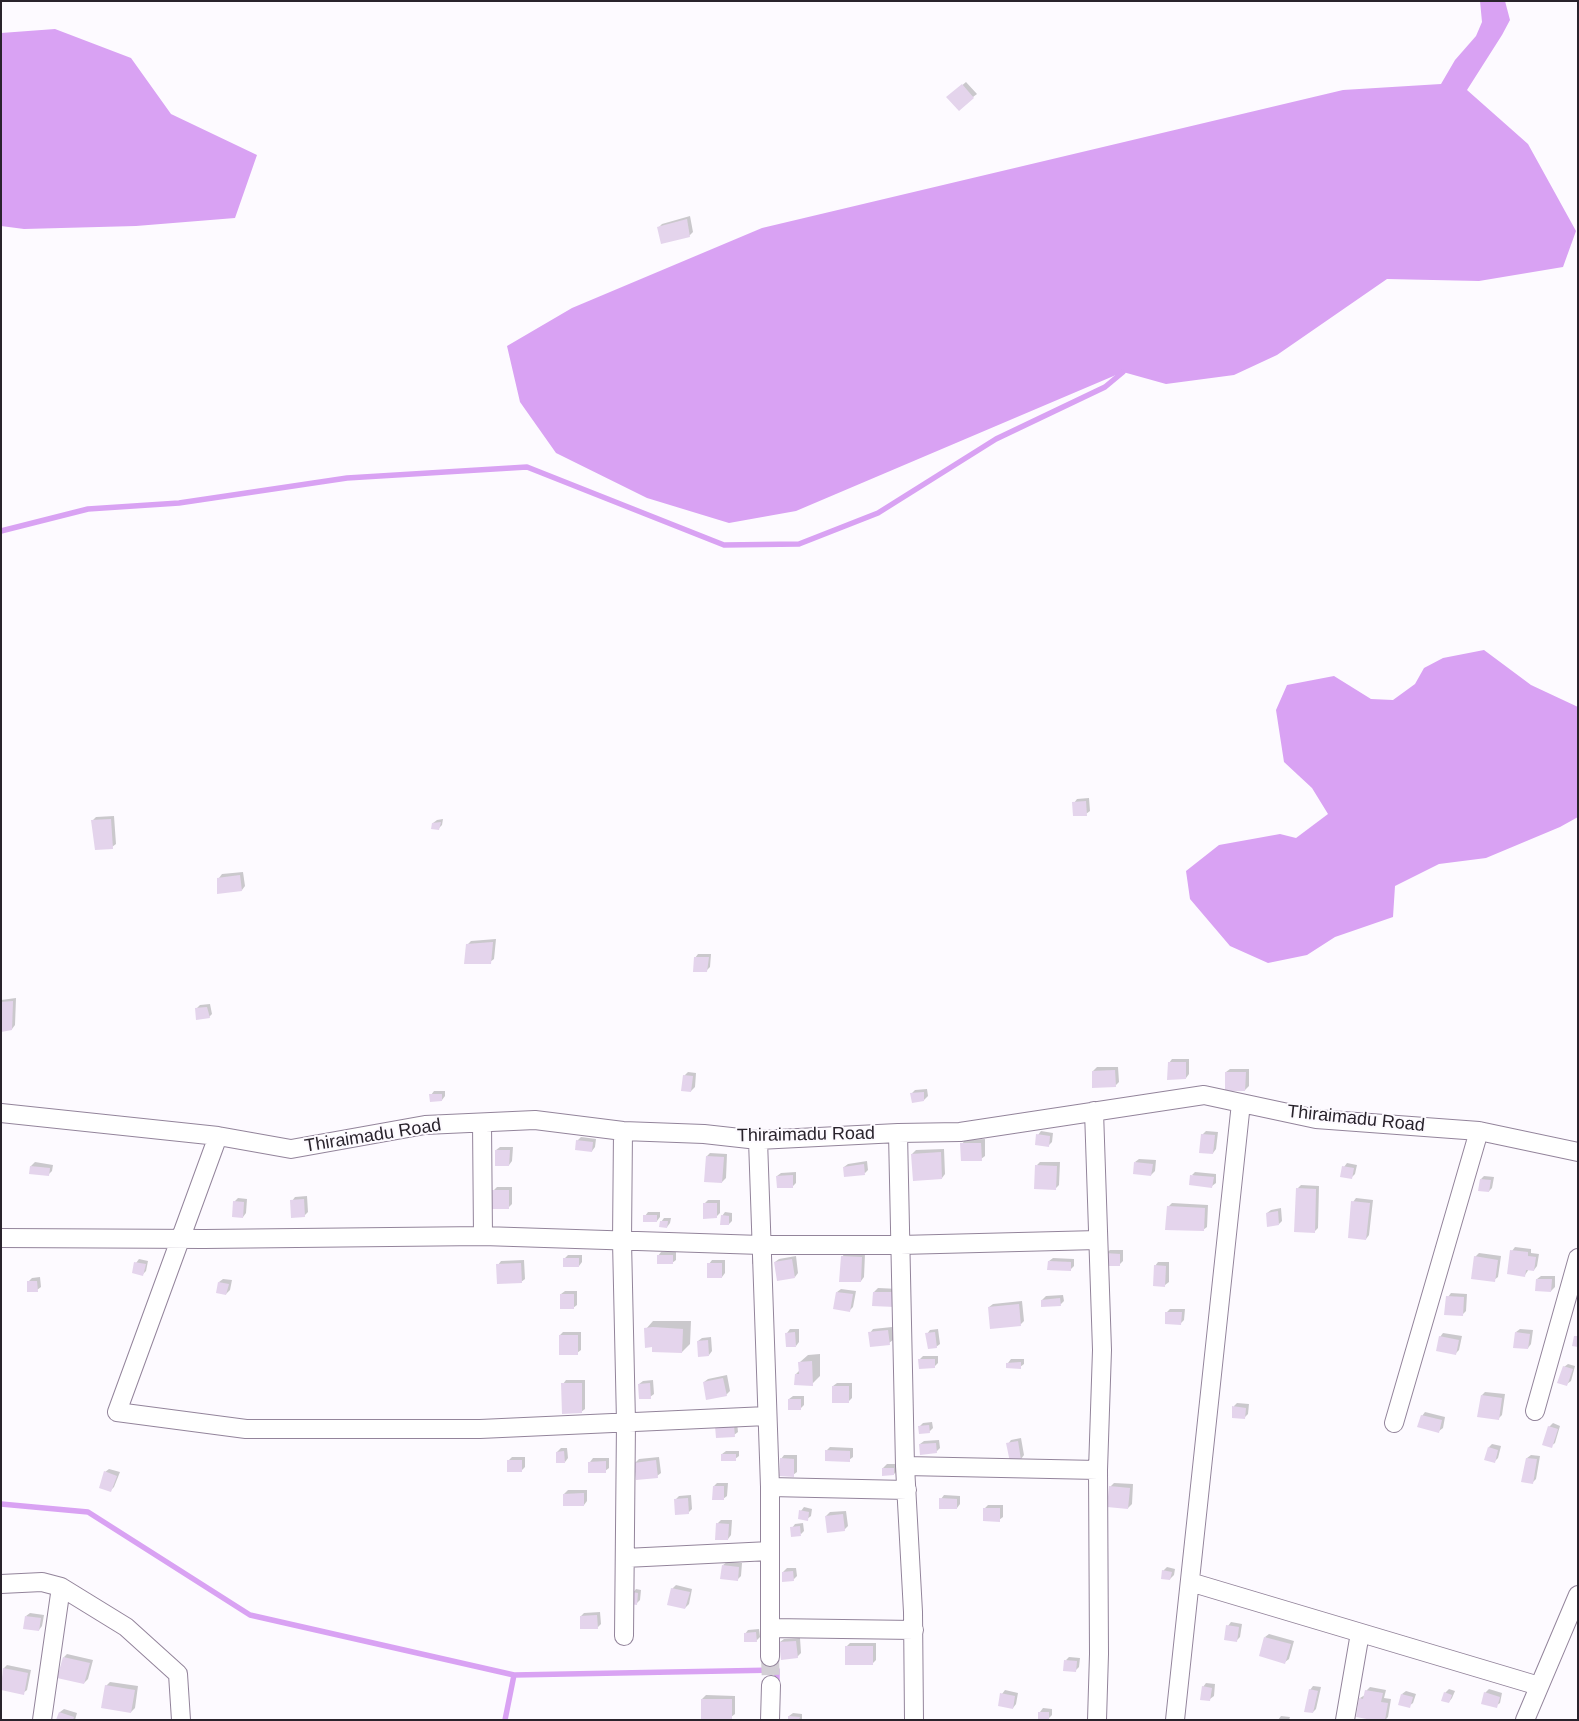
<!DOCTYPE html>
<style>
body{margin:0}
#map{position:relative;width:1579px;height:1721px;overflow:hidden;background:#fdfaff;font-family:Arial,sans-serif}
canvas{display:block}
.frame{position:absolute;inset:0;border:2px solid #29232c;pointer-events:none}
</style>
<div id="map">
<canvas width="1579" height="1721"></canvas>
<div class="frame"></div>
</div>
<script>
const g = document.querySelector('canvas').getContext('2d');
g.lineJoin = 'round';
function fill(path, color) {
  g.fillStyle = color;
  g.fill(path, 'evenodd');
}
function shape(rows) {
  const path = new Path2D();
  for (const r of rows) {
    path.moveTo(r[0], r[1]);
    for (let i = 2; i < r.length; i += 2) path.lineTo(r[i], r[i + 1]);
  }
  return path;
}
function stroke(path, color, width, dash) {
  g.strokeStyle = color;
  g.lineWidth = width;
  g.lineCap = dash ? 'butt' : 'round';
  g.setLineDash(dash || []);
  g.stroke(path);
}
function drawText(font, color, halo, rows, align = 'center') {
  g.font = font + ' Arial,sans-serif';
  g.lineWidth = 4;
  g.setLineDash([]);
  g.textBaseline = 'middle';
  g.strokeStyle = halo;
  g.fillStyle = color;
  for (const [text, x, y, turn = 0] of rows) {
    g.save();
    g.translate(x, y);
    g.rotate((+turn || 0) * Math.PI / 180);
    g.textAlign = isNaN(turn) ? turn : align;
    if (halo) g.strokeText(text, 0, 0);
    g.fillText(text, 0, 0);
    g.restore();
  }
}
const water = shape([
 [1480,1,1505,1,1510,20,1502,35,1467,90,1528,144,1576,231,1563,267,1479,281,1387,279,1277,355,1234,375,1166,384,1123,372,796,511,729,523,647,498,556,453,520,402,507,346,572,308,762,228,1343,90,1441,84,1455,60,1476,36,1482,22],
 [55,29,131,58,171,114,257,155,235,218,136,226,24,229,1,226,1,33],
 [1484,650,1531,685,1578,707,1578,817,1560,827,1486,858,1439,864,1395,886,1393,917,1335,937,1307,955,1268,963,1230,946,1190,899,1186,871,1219,845,1280,834,1296,838,1328,814,1312,788,1284,762,1276,710,1287,685,1334,676,1371,699,1393,700,1415,684,1424,668,1443,658]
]);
const shadow = shape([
 [966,82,977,94,973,97,952,94],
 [690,216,693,232,689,236,658,228,662,224],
 [1089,798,1090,811,1086,814,1074,803,1077,799],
 [114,816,116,844,112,847,92,821,96,817],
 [443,819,442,825,439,828,433,823,437,820],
 [243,872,245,886,242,890,219,878,222,874],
 [496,939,494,959,490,962,468,944,471,941],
 [698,954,711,954,710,967,706,971,695,958],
 [16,998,15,1025,12,1029,1,1031,1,1000],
 [210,1004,212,1014,209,1017,196,1009,200,1005],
 [1172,1059,1189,1059,1189,1074,1186,1078,1169,1063],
 [1097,1067,1118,1067,1119,1082,1115,1086,1093,1071],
 [1230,1069,1249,1069,1249,1086,1245,1090,1226,1072],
 [688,1072,696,1073,695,1087,691,1091,684,1076],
 [927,1089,928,1096,924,1100,912,1093,915,1090],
 [434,1091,445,1091,445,1096,442,1100,431,1095],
 [1041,1131,1053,1133,1052,1142,1048,1146,1038,1135],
 [1206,1131,1218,1132,1216,1149,1213,1153,1202,1135],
 [581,1137,596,1139,595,1147,592,1151,577,1141],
 [985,1139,985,1156,981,1159,962,1144,965,1140],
 [500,1147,513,1147,512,1161,509,1165,496,1150],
 [944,1149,945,1174,942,1178,912,1154,916,1150],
 [710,1153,727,1154,726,1178,722,1182,707,1156],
 [1139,1159,1156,1160,1155,1171,1151,1175,1135,1162],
 [867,1161,868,1170,865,1173,844,1167,848,1164],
 [35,1162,53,1165,52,1171,48,1175,31,1173,31,1166],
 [1040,1162,1060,1162,1059,1185,1056,1188,1037,1165],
 [1347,1163,1357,1165,1355,1174,1351,1178,1344,1167],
 [796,1172,796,1183,793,1186,777,1176,781,1173],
 [1195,1172,1216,1174,1216,1183,1212,1186,1192,1175],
 [1484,1176,1494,1177,1492,1188,1489,1191,1481,1179],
 [1301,1185,1319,1186,1318,1228,1314,1232,1297,1189],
 [497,1187,512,1187,512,1204,508,1208,493,1191],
 [307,1196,308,1212,304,1216,292,1201,295,1197],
 [238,1198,247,1199,246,1213,243,1217,234,1202],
 [1356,1198,1373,1200,1369,1235,1366,1239,1353,1202],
 [708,1200,720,1200,720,1213,716,1217,704,1204],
 [1172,1203,1208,1205,1207,1227,1203,1230,1168,1207],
 [1281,1208,1282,1221,1279,1224,1267,1213,1271,1210],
 [648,1212,660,1212,660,1217,657,1221,645,1216],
 [725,1212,732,1213,732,1221,729,1224,722,1216],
 [664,1218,671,1218,670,1223,667,1227,661,1222],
 [1515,1247,1531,1249,1531,1253,1539,1254,1537,1266,1534,1270,1529,1269,1525,1275,1512,1251],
 [755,1250,757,1263,752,1264,752,1254],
 [1110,1250,1123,1250,1123,1261,1119,1265,1106,1253],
 [661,1252,676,1252,676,1260,672,1263,658,1256],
 [845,1253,865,1254,864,1277,861,1281,842,1257],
 [1479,1253,1501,1256,1498,1277,1494,1280,1475,1257],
 [568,1255,582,1255,582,1262,579,1266,565,1258],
 [796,1256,798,1273,795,1277,775,1262,779,1259],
 [1053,1258,1074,1259,1074,1266,1070,1270,1049,1261],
 [139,1259,148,1261,146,1271,143,1274,136,1263],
 [524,1260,525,1279,521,1282,498,1265,501,1261],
 [712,1260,725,1260,725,1273,722,1277,709,1264],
 [1158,1262,1169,1262,1169,1282,1165,1285,1155,1266],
 [1541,1276,1555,1276,1555,1287,1551,1291,1537,1279],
 [40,1277,41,1287,37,1290,28,1282,32,1278],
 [223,1279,232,1280,230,1290,226,1294,219,1282],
 [878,1288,899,1289,898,1302,874,1292],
 [841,1289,856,1291,853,1307,850,1310,837,1292],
 [565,1291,577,1291,577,1305,573,1308,561,1294],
 [1451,1293,1467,1294,1466,1311,1462,1315,1448,1297],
 [1063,1295,1064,1301,1060,1305,1042,1300,1046,1296],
 [1022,1301,1024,1321,1020,1325,989,1307,993,1304],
 [1170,1309,1185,1309,1184,1320,1181,1323,1166,1313],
 [653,1321,691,1321,690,1344,682,1352,646,1329],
 [892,1327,893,1340,889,1343,870,1333,873,1329],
 [790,1329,799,1329,799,1342,796,1346,787,1333],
 [938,1329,940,1344,936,1347,927,1334,930,1330],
 [1520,1329,1533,1330,1531,1344,1528,1348,1516,1332],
 [563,1332,581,1332,581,1350,577,1353,560,1335],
 [1443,1333,1462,1336,1459,1350,1456,1353,1440,1337],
 [711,1337,712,1351,709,1355,698,1341,702,1338],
 [820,1354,820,1376,812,1384,796,1374,800,1370,800,1362,808,1355],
 [923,1356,938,1356,938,1363,934,1367,919,1360],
 [1011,1359,1024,1359,1024,1364,1020,1367,1008,1363],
 [1568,1364,1575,1366,1571,1381,1567,1384,1564,1367],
 [727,1375,730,1391,726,1395,704,1382,708,1379],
 [566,1380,585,1380,585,1409,581,1412,563,1384],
 [653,1380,654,1394,650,1397,639,1384,643,1381],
 [837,1383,852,1383,852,1398,848,1402,833,1386],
 [1485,1392,1505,1394,1502,1415,1498,1419,1482,1395],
 [793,1396,804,1396,804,1405,800,1409,789,1399],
 [1237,1403,1249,1404,1248,1414,1244,1418,1233,1417,1234,1406],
 [1425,1412,1445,1417,1443,1428,1439,1431,1422,1416],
 [737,1422,738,1432,734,1435,718,1437],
 [932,1422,933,1428,929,1432,919,1427,923,1423],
 [1553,1423,1560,1426,1555,1443,1551,1446,1549,1427],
 [1021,1438,1024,1455,1021,1459,1008,1444,1011,1440],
 [939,1440,940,1448,936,1452,920,1444,924,1441],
 [1492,1444,1501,1446,1498,1458,1494,1462,1489,1447],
 [830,1447,853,1448,853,1457,849,1460,826,1451],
 [561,1448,567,1448,568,1458,565,1462,557,1452],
 [726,1451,739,1451,739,1456,735,1459,722,1454],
 [784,1455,797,1455,797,1472,793,1475,781,1459],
 [1531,1455,1540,1456,1536,1479,1532,1483,1527,1458],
 [512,1457,525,1457,525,1467,522,1470,508,1461],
 [659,1457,661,1473,657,1476,635,1463,639,1459],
 [593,1458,609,1458,609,1468,605,1471,590,1462],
 [887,1464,897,1464,897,1471,894,1474,883,1468],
 [109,1469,120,1472,114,1487,111,1490,105,1472],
 [717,1483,728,1483,727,1496,723,1499,714,1486],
 [1114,1483,1133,1484,1132,1504,1128,1508,1110,1487],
 [568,1490,587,1490,587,1501,584,1505,564,1494],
 [691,1495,692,1509,688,1513,676,1499,679,1496],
 [944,1495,960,1496,960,1504,957,1508,941,1499],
 [988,1505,1003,1505,1003,1517,999,1520,985,1508],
 [804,1507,812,1509,811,1516,807,1519,801,1511],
 [846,1511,848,1526,844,1530,826,1516,830,1512],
 [721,1520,732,1520,731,1535,728,1539,717,1524],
 [803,1523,804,1531,801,1534,792,1528,795,1524],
 [727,1562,742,1563,741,1576,737,1580,723,1565],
 [1167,1567,1175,1569,1174,1575,1170,1579,1163,1571],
 [787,1568,796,1568,797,1576,793,1580,783,1572],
 [676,1585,692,1589,689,1604,685,1608,672,1589],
 [636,1589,641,1590,640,1600,636,1604,633,1593],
 [600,1612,601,1624,597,1628,581,1616,584,1613],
 [30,1613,44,1615,42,1626,39,1630,26,1616],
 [1231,1622,1242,1624,1240,1637,1237,1640,1228,1626],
 [759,1629,760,1637,756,1641,745,1634,748,1630],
 [1269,1634,1294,1641,1289,1659,1285,1662,1265,1637],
 [800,1638,801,1653,797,1657,780,1642,784,1639],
 [850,1643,876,1643,876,1660,872,1664,846,1647],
 [67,1654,93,1660,88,1679,84,1683,64,1657],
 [1069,1657,1080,1658,1079,1667,1075,1671,1066,1660],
 [7,1665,31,1670,27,1690,23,1693,1,1688,4,1668],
 [110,1682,138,1686,135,1708,131,1712,106,1686],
 [1206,1683,1215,1684,1214,1696,1210,1699,1203,1687],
 [1313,1686,1321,1687,1316,1709,1313,1712,1310,1690],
 [1370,1687,1386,1690,1384,1698,1391,1699,1388,1717,1385,1720,1379,1720,1360,1698,1365,1695,1366,1691],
 [1449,1689,1455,1691,1452,1698,1449,1702,1445,1693],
 [1489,1689,1502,1693,1500,1703,1496,1706,1485,1693],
 [1005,1690,1018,1693,1016,1704,1013,1708,1002,1694],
 [1406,1691,1416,1694,1413,1703,1409,1706,1402,1694],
 [706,1695,735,1696,735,1714,731,1717,702,1699],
 [1043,1708,1052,1709,1052,1715,1048,1719,1040,1712],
 [64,1709,77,1713,75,1720,58,1720,60,1712],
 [793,1713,802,1714,802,1720,789,1720,789,1716],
 [1281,1716,1290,1717,1289,1720,1278,1720]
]);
const stream = shape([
 [1,531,88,509,179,503,347,478,527,467,724,545,799,544,878,513,996,439,1105,387,1123,372],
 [1,1504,88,1512,250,1615,514,1675,505,1720],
 [514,1675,777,1670,777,1685]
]);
const building = shape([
 [962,84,974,98,959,111,946,97],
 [687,219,690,237,661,244,657,227],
 [1086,801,1087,816,1073,816,1072,802],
 [111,819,113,849,95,850,91,820],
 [441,822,439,830,431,829,432,823],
 [240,875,242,891,217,894,217,878],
 [493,942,491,964,464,964,466,944],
 [694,957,709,957,707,972,693,972],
 [13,1001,12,1030,1,1032,1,1002],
 [207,1007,210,1018,196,1020,195,1008],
 [1168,1062,1186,1062,1186,1079,1167,1080],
 [1115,1070,1116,1087,1092,1088,1092,1071],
 [1225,1072,1246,1072,1245,1091,1225,1091],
 [683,1075,693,1076,691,1092,681,1091],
 [924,1092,924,1101,912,1103,910,1093],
 [429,1094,442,1094,442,1101,430,1102],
 [1036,1134,1050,1136,1049,1147,1035,1145],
 [1201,1134,1215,1135,1213,1154,1199,1153],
 [576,1140,593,1142,592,1152,575,1150],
 [960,1143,981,1143,982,1161,961,1161],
 [495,1150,510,1150,509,1166,495,1166],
 [941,1152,942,1179,913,1181,911,1154],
 [706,1156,724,1157,722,1183,704,1182],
 [1134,1162,1153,1164,1151,1176,1133,1174],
 [864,1164,865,1175,844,1177,843,1167],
 [1035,1165,1057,1166,1056,1190,1034,1189],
 [30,1166,50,1168,49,1176,29,1174],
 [1342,1166,1354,1168,1352,1179,1340,1177],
 [793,1175,793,1188,777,1188,776,1176],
 [1190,1175,1214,1177,1212,1188,1189,1185],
 [1480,1179,1491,1180,1489,1192,1478,1191],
 [1296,1188,1316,1189,1315,1233,1294,1232],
 [492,1190,509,1190,509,1209,492,1209],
 [304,1199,305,1217,291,1218,290,1200],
 [233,1201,244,1202,243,1218,232,1217],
 [1351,1201,1370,1203,1366,1240,1348,1238],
 [703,1203,717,1203,717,1218,703,1219],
 [1167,1206,1205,1208,1204,1231,1165,1230],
 [1278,1211,1279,1225,1267,1227,1266,1213],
 [643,1215,657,1215,657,1222,643,1222],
 [721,1215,729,1216,729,1225,720,1225],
 [660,1221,668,1221,667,1228,659,1227],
 [1510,1250,1528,1252,1528,1256,1536,1257,1534,1271,1526,1270,1525,1277,1507,1274],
 [1105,1253,1120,1254,1120,1266,1105,1266],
 [657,1255,673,1255,673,1264,657,1264],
 [841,1256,862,1257,861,1282,839,1282],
 [1474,1256,1498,1260,1495,1282,1471,1279],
 [563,1258,579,1258,579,1267,563,1267],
 [792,1259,795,1278,777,1281,774,1262],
 [1048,1261,1071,1262,1071,1271,1047,1270],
 [134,1262,146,1264,143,1276,132,1273],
 [521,1263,522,1283,497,1284,496,1264],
 [707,1263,722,1263,722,1278,707,1278],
 [1154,1265,1166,1266,1165,1287,1153,1286],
 [1536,1279,1552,1279,1551,1292,1535,1291],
 [27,1281,37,1281,38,1292,27,1292],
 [218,1282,229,1284,226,1295,216,1293],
 [836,1292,853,1294,850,1312,833,1309],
 [873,1292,896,1292,895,1307,872,1306],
 [560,1294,574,1294,574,1309,560,1309],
 [1446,1296,1464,1297,1463,1316,1444,1315],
 [1060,1298,1061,1306,1041,1307,1041,1300],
 [1019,1304,1021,1326,990,1329,988,1307],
 [1165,1312,1182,1312,1181,1325,1165,1324],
 [653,1327,683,1329,682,1353,652,1352,652,1347,645,1348,644,1328],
 [888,1330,890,1345,870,1347,868,1332],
 [795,1332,796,1347,786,1347,785,1333],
 [935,1332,937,1348,928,1349,925,1333],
 [1515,1332,1530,1334,1528,1349,1513,1348],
 [559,1335,578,1335,578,1355,559,1355],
 [1439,1336,1459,1340,1456,1355,1436,1351],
 [1574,1336,1578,1336,1578,1347,1572,1346],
 [708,1340,709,1356,698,1357,697,1341],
 [918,1359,935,1359,935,1368,919,1369],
 [812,1361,813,1386,794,1385,795,1374,799,1374,798,1362],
 [1021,1362,1021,1369,1006,1368,1006,1363],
 [1563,1366,1573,1369,1567,1386,1557,1383],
 [723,1378,727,1396,706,1400,703,1382],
 [561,1383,582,1383,582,1413,562,1414],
 [650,1383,651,1399,639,1399,638,1384],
 [832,1386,849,1386,849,1403,832,1403],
 [1481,1395,1502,1398,1499,1420,1477,1417],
 [788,1399,801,1399,801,1410,788,1410],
 [1232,1406,1246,1408,1245,1419,1232,1418],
 [1421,1415,1442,1420,1439,1433,1417,1427],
 [734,1425,735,1437,716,1438,715,1426],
 [929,1425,930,1433,919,1434,918,1426],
 [1548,1426,1558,1429,1552,1448,1542,1445],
 [1018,1441,1021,1460,1010,1462,1006,1443],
 [936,1443,937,1453,920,1455,919,1444],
 [1488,1447,1498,1450,1495,1463,1484,1460],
 [825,1450,850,1451,850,1462,825,1461],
 [564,1451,565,1463,556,1463,556,1452],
 [721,1454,736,1454,736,1461,721,1461],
 [780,1458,794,1459,794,1477,779,1476],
 [1526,1458,1537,1459,1533,1484,1521,1482],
 [507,1460,522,1460,522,1472,507,1472],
 [656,1460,658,1478,636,1480,634,1463],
 [606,1461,606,1473,588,1473,588,1462],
 [882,1468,894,1468,894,1475,882,1476],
 [104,1471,117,1476,111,1492,99,1488],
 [713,1486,724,1486,724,1500,712,1500],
 [1109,1486,1130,1488,1128,1509,1107,1507],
 [584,1493,584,1506,563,1506,563,1494],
 [688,1498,689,1514,675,1515,674,1499],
 [939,1498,957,1499,957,1509,939,1509],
 [983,1508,1000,1508,1000,1522,983,1521],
 [799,1510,809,1512,808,1521,798,1519],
 [843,1514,845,1531,827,1533,825,1516],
 [716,1523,729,1524,728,1540,715,1540],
 [800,1526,801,1536,791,1537,790,1527],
 [722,1565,739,1567,738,1581,720,1579],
 [1162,1570,1172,1572,1170,1580,1161,1579],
 [793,1571,794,1581,782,1582,782,1572],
 [671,1588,690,1592,685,1609,667,1605],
 [632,1592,638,1593,637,1605,630,1604],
 [597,1615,598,1629,580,1629,580,1616],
 [25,1616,41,1618,39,1631,23,1629],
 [1226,1625,1239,1627,1237,1642,1224,1640],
 [756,1632,757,1642,744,1642,744,1633],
 [1264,1637,1291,1644,1285,1664,1259,1656],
 [796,1641,798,1658,781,1660,779,1642],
 [845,1646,873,1646,873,1665,845,1665],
 [63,1657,90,1663,84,1684,57,1678],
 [1064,1660,1077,1661,1076,1672,1063,1671],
 [3,1668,28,1673,24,1695,1,1690],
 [105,1685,135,1690,131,1713,101,1708],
 [1202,1686,1212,1688,1210,1701,1200,1700],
 [1309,1689,1318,1691,1313,1713,1304,1712],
 [1365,1690,1383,1693,1381,1702,1388,1703,1385,1720,1372,1720,1356,1717,1359,1698,1363,1699],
 [1444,1692,1452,1695,1449,1703,1441,1701],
 [1484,1692,1500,1697,1497,1708,1481,1704],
 [1000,1693,1015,1696,1013,1709,998,1706],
 [1401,1694,1413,1697,1410,1708,1398,1705],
 [701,1699,732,1699,732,1719,701,1719],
 [59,1712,74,1717,73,1720,56,1720],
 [1038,1712,1049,1712,1049,1720,1038,1720],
 [788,1716,800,1717,799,1720,788,1720]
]);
const minorTunnel = shape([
 [770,1657,771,1685]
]);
const minor = shape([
 [1,1113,218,1136,291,1149,425,1125,535,1120,623,1131,704,1134,758,1140,898,1133,960,1132,1204,1095,1316,1119,1479,1131,1578,1152],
 [482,1123,483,1236],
 [623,1131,622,1241,626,1422,624,1636],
 [898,1133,905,1466,913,1612,914,1720],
 [218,1136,117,1412,246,1429,480,1429,767,1416],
 [758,1140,770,1487,770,1657],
 [1,1238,204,1239,483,1236,761,1245,900,1245,1098,1240],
 [1535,1411,1578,1258],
 [1394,1423,1479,1131],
 [905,1466,1098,1470,1102,1350,1094,1111],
 [770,1487,907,1490],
 [625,1558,770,1551],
 [1190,1582,1539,1686],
 [1,1584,42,1582,61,1587,126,1627,178,1674,181,1720],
 [771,1628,914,1630],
 [42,1720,61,1587],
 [770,1720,771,1685],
 [1097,1720,1099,1654,1098,1470],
 [1175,1720,1241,1103],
 [1345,1720,1360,1633],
 [1525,1720,1578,1595]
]);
const streetNames = [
 ["Thiraimadu Road",1356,1119,6],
 ["Thiraimadu Road",806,1135,-1],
 ["Thiraimadu Road",373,1136,-9]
];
fill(water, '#d9a2f3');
fill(shadow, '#0003');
stroke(stream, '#d9a2f3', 5.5);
fill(building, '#e4d4ec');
stroke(minorTunnel, '#d3cfd5', 18, [18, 9]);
stroke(minor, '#93849b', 20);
stroke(minor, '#fff', 18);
drawText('18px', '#29232c', '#fdfaff', streetNames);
</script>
